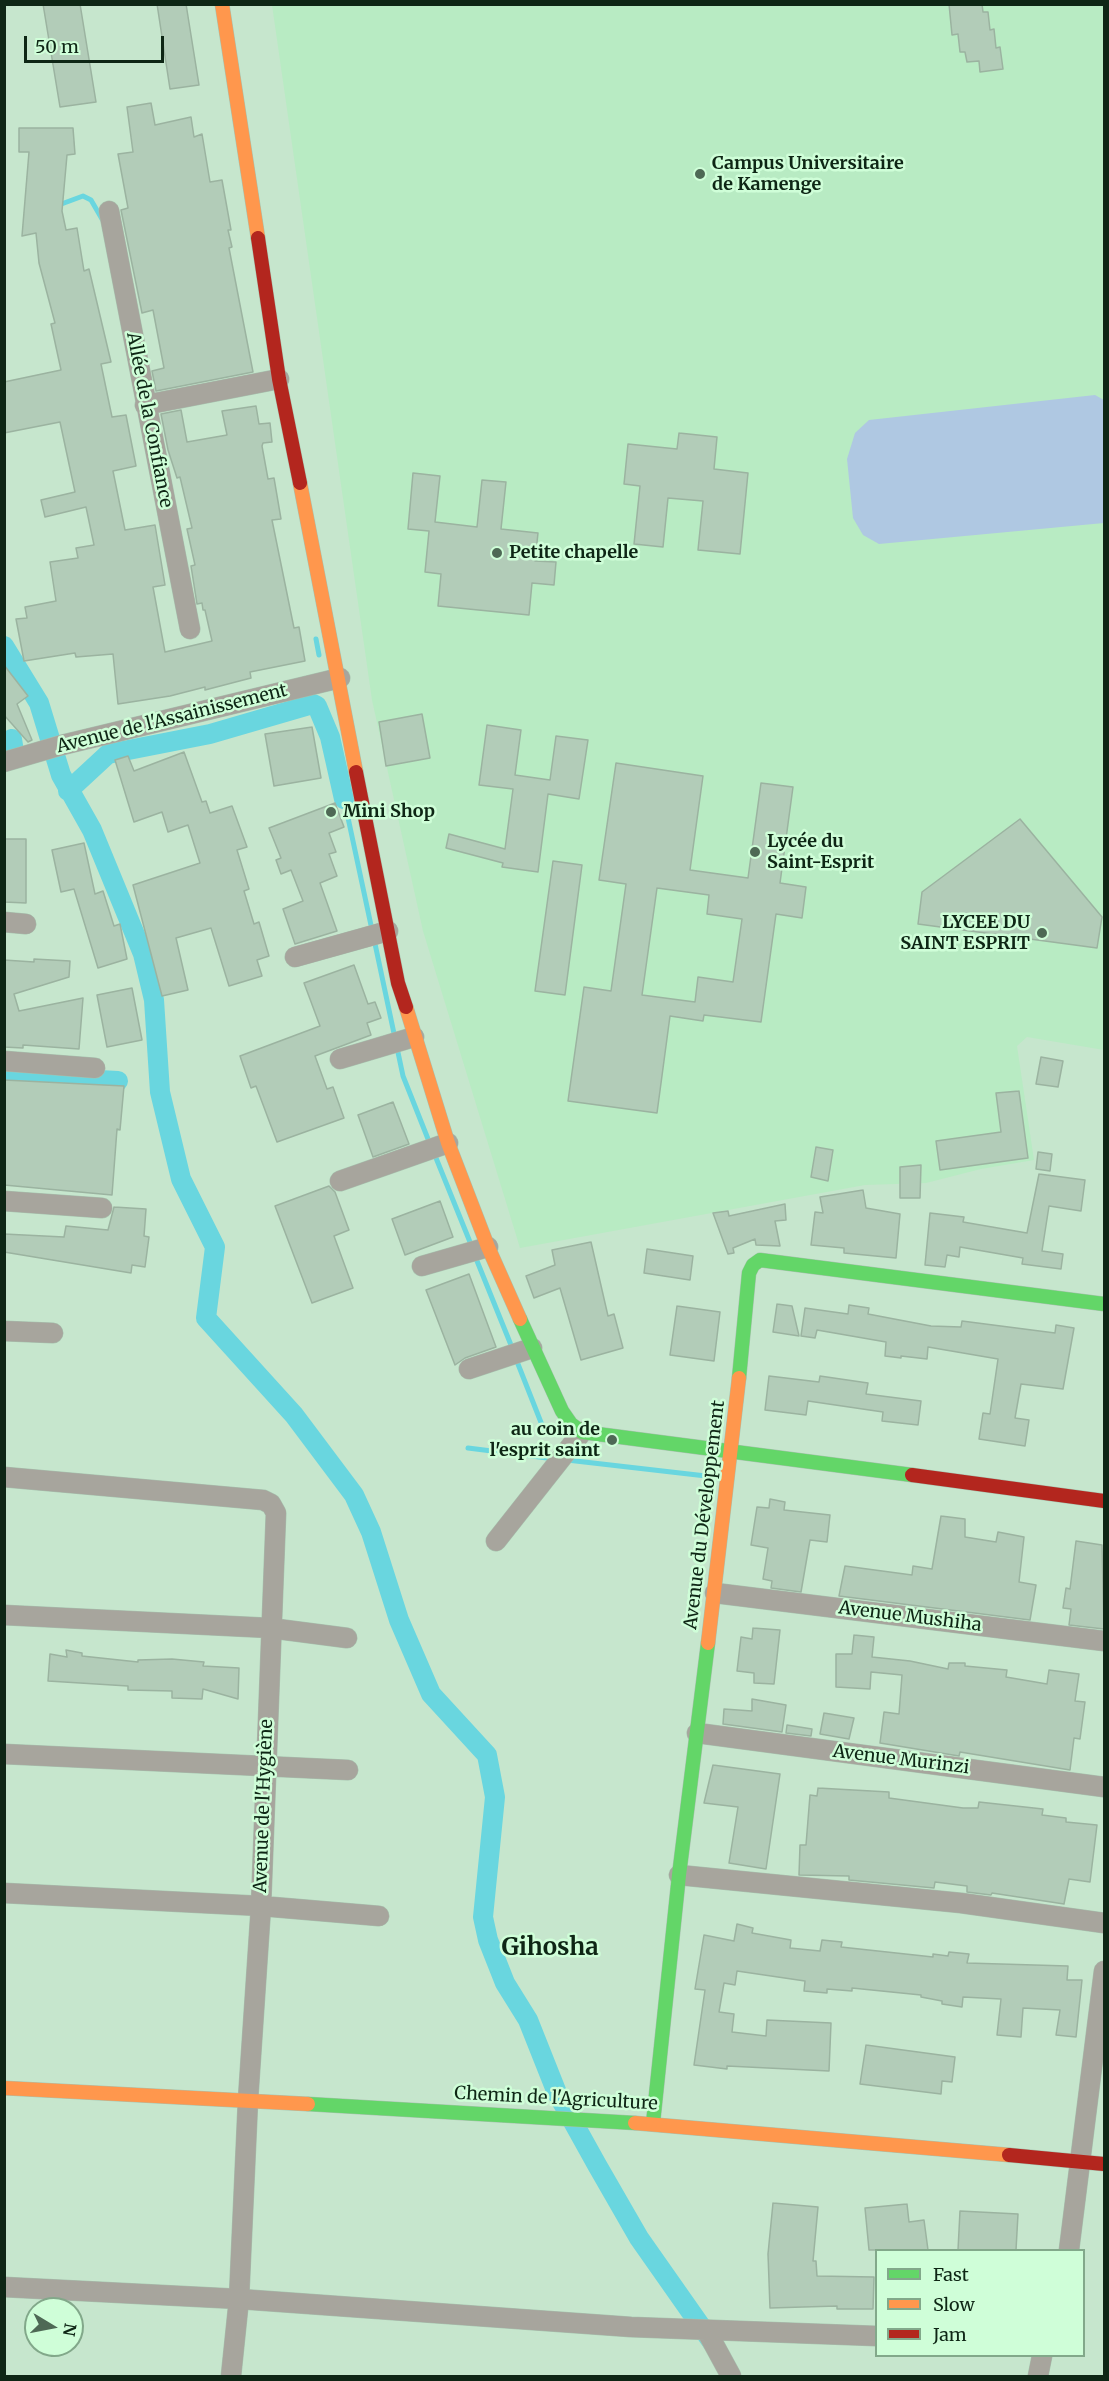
<!DOCTYPE html>
<meta charset="utf-8">
<style>
body{margin:0}
#map{position:relative;width:1109px;height:2381px;overflow:hidden;background:#c6e6cd;font-family:Merriweather,serif}
canvas{display:block}
.frame{position:absolute;inset:0;border:6px solid #0e2615;pointer-events:none}
.legend{position:absolute;left:875px;top:2249px;width:210px;height:108px;box-sizing:border-box;background:#cffed8;border:2px solid #82a88a;margin:0;padding:8px 10px;list-style:none;font-size:18px;color:#0e2615}
.legend li{display:flex;align-items:center;gap:12px;height:30px}
.legend b{width:30px;border:2px solid #82a88a}
.north{position:absolute;left:24px;top:2297px;width:60px;height:60px;box-sizing:border-box;background:#cffed8;border:2px solid #82a88a;border-radius:50%;rotate:100deg;font-size:16px;font-weight:700;line-height:24px;text-align:center;color:#0e2615}
.north::after{content:'';display:block;margin:auto;width:21px;height:27px;background:#4e6955;clip-path:polygon(50% 0,100% 100%,50% 72%,0 100%)}
.scale{position:absolute;left:24px;top:36px;width:140px;height:27px;box-sizing:border-box;border:3px solid #0e2615;border-top:0;padding-left:8px;font-size:18px;line-height:21px;white-space:nowrap;color:#0e2615;-webkit-text-stroke:4px #cffed8;paint-order:stroke}
</style>
<div id="map">
<canvas width="1109" height="2381"></canvas>
<div class="frame"></div>
<ul class="legend">
<li><b style="height:8px;background:#63d668"></b>Fast</li>
<li><b style="height:8px;background:#ff974d"></b>Slow</li>
<li><b style="height:8px;background:#b3261e"></b>Jam</li>
</ul>
<div class="north">N</div>
<div class="scale">50 m</div>
</div>
<script>
const g = document.querySelector('canvas').getContext('2d');
g.lineJoin = 'round';
function fill(path, color) {
  g.fillStyle = color;
  g.fill(path, 'evenodd');
}
function shape(rows) {
  const path = new Path2D();
  for (const r of rows) {
    path.moveTo(r[0], r[1]);
    for (let i = 2; i < r.length; i += 2) path.lineTo(r[i], r[i + 1]);
  }
  return path;
}
function stroke(path, color, width, dash) {
  g.strokeStyle = color;
  g.lineWidth = width;
  g.lineCap = dash ? 'butt' : 'round';
  g.setLineDash(dash || []);
  g.stroke(path);
}
function drawText(font, color, halo, rows, align = 'center') {
  g.font = font + ' Merriweather,serif';
  g.lineWidth = 5;
  g.setLineDash([]);
  g.textBaseline = 'middle';
  g.strokeStyle = halo;
  g.fillStyle = color;
  for (const [text, x, y, turn = 0] of rows) {
    g.save();
    g.translate(x, y);
    g.rotate((+turn || 0) * Math.PI / 180);
    g.textAlign = isNaN(turn) ? turn : align;
    if (halo) g.strokeText(text, 0, 0);
    g.fillText(text, 0, 0);
    g.restore();
  }
}
const built = shape([
 [272,5,1104,5,1104,1050,1027,1037,1017,1046,1034,1160,981,1169,926,1183,865,1185,520,1248,423,931,372,700]
]);
const green = shape([
 [1095,395,1104,400,1104,523,879,544,863,535,853,518,847,459,855,433,869,420]
]);
const stream = shape([
 [56,206,83,196,91,200,102,219],
 [316,639,319,655],
 [344,799,372,930],
 [374,939,403,1076,430,1144],
 [434,1153,472,1247],
 [475,1256,513,1350],
 [516,1359,544,1430],
 [468,1448,555,1459],
 [567,1460,706,1476]
]);
const canal = shape([
 [4,646,39,703,61,775,92,830,143,954,154,1000,160,1092,181,1179,215,1247,206,1318,294,1415,354,1495,371,1532,399,1620,431,1694,487,1755,495,1797,483,1917,488,1940,505,1983,528,2020,557,2093,597,2165,639,2238,712,2342],
 [4,752,14,752,12,739],
 [68,791,108,754,210,734,313,704,317,706,330,737,344,799],
 [4,1075,118,1081]
]);
const building = shape([
 [43,4,80,4,96,102,60,107,43,4],
 [157,4,186,4,199,85,170,89,157,4],
 [949,4,982,4,983,12,988,12,990,30,994,29,996,48,1000,47,1003,69,980,72,979,61,967,62,965,52,960,52,958,34,952,35,949,4],
 [151,103,155,125,191,117,194,137,202,134,210,182,222,180,231,230,228,230,232,247,229,248,253,372,156,391,152,371,164,368,153,310,142,313,121,210,128,208,118,154,133,152,127,107,151,103],
 [19,128,73,128,75,154,67,155,62,211,66,230,77,228,84,271,89,269,111,362,101,364,112,417,126,415,136,466,113,471,125,530,155,525,165,585,153,587,165,652,212,641,205,610,203,610,202,603,197,604,191,566,195,565,187,529,192,528,180,477,177,478,168,450,161,414,181,410,187,442,227,435,222,411,256,406,259,424,270,423,272,442,263,443,262,446,268,479,274,478,281,519,272,520,294,628,299,627,305,661,250,672,251,678,205,690,205,687,170,696,118,704,113,654,76,657,75,653,24,661,16,619,27,618,25,607,56,601,50,562,78,558,76,548,94,545,86,507,45,517,41,500,75,492,60,422,4,433,4,382,61,370,51,324,55,323,39,263,36,233,22,236,29,152,19,152,19,128],
 [679,433,717,437,714,469,748,473,740,554,698,550,703,501,668,498,663,547,634,544,640,486,624,484,628,444,677,449,679,433],
 [413,473,440,476,435,522,477,527,482,480,506,482,501,529,538,533,535,561,556,562,554,585,532,583,529,615,438,606,441,574,425,572,429,531,408,529,413,473],
 [4,665,28,696,17,704,32,740,28,742,4,715,4,665],
 [422,714,430,758,386,766,379,722,422,714],
 [487,725,521,730,515,775,550,780,556,736,588,740,579,799,548,794,538,872,502,867,503,863,446,848,449,834,505,849,513,789,479,785,487,725],
 [312,727,321,778,274,786,265,734,312,727],
 [184,752,202,802,206,801,210,813,232,806,247,847,237,850,249,889,244,891,254,924,259,922,269,956,257,960,262,976,229,986,211,928,176,938,188,990,162,996,133,885,200,863,188,825,168,832,162,812,134,822,115,760,128,756,134,771,184,752],
 [616,763,703,776,690,870,748,878,761,783,793,787,780,883,806,887,802,918,776,914,761,1022,704,1015,703,1021,670,1016,657,1113,568,1101,584,987,611,991,626,884,599,880,616,763],
 [657,888,709,895,707,914,742,919,733,982,698,977,695,1002,642,995,657,888],
 [335,803,344,827,329,833,336,852,329,854,337,876,320,883,337,931,295,944,283,909,303,901,291,870,281,874,276,860,281,858,269,828,335,803],
 [1020,819,1102,917,1097,948,918,924,922,892,1020,819],
 [4,839,26,839,26,903,4,902,4,839],
 [84,843,95,894,103,891,114,926,120,924,127,959,98,968,74,889,61,892,52,850,84,843],
 [553,861,582,865,565,995,535,991,553,861],
 [34,959,70,961,69,977,14,994,19,1011,83,998,79,1049,23,1045,23,1048,4,1047,4,960,34,962,34,959],
 [354,965,368,1004,375,1002,381,1018,367,1023,371,1035,315,1056,327,1089,333,1087,344,1118,277,1142,256,1086,251,1088,240,1056,320,1026,304,983,354,965],
 [132,988,142,1040,107,1047,97,995,132,988],
 [1041,1057,1063,1061,1058,1087,1036,1084,1041,1057],
 [4,1080,124,1086,120,1130,117,1129,112,1195,4,1185,4,1080],
 [1019,1091,1028,1158,940,1170,936,1141,1001,1132,996,1093,1019,1091],
 [393,1102,409,1144,373,1157,358,1115,393,1102],
 [816,1147,833,1150,828,1181,811,1177,816,1147],
 [1038,1152,1052,1154,1050,1171,1036,1169,1038,1152],
 [921,1165,920,1198,900,1198,900,1167,921,1165],
 [1039,1174,1085,1180,1081,1211,1049,1206,1042,1251,1063,1254,1061,1269,1022,1264,1023,1258,960,1247,959,1257,947,1255,945,1267,925,1265,930,1213,964,1217,963,1222,1027,1233,1039,1174],
 [329,1186,335,1192,349,1230,334,1236,353,1288,312,1303,275,1206,329,1186],
 [863,1190,866,1208,900,1214,896,1258,844,1253,844,1248,811,1245,815,1212,823,1213,820,1197,863,1190],
 [440,1201,453,1237,405,1255,392,1219,440,1201],
 [785,1204,786,1220,775,1221,780,1246,756,1245,755,1239,733,1248,734,1253,728,1254,713,1213,728,1211,729,1216,785,1204],
 [114,1207,146,1209,144,1236,149,1237,145,1267,132,1265,131,1273,4,1252,4,1234,64,1237,66,1226,108,1230,114,1207],
 [591,1242,608,1316,614,1314,623,1348,581,1360,560,1288,534,1298,526,1276,555,1265,552,1250,591,1242],
 [647,1249,693,1256,690,1280,644,1273,647,1249],
 [469,1274,496,1347,465,1358,455,1365,426,1290,469,1274],
 [777,1304,792,1306,799,1336,773,1332,777,1304],
 [849,1305,869,1308,868,1314,931,1326,961,1327,962,1321,1055,1333,1056,1325,1074,1328,1063,1389,1021,1384,1015,1418,1029,1420,1025,1446,979,1439,983,1413,990,1414,998,1359,928,1347,927,1359,901,1356,901,1358,885,1356,886,1342,817,1330,815,1338,801,1336,805,1308,848,1314,849,1305],
 [677,1306,720,1312,714,1361,670,1355,677,1306],
 [769,1376,819,1382,820,1376,868,1383,866,1394,921,1401,918,1425,882,1421,883,1412,808,1401,806,1415,765,1410,769,1376],
 [770,1499,785,1502,784,1510,830,1515,827,1542,810,1540,801,1592,771,1588,772,1581,763,1579,768,1548,751,1545,757,1507,769,1508,770,1499],
 [941,1516,965,1519,965,1537,996,1542,998,1532,1024,1537,1019,1582,1036,1585,1030,1620,839,1596,845,1566,912,1575,913,1566,932,1569,941,1516],
 [1076,1541,1102,1545,1104,1629,1069,1625,1071,1609,1063,1608,1066,1588,1070,1589,1076,1541],
 [753,1628,780,1630,774,1684,754,1683,754,1673,737,1671,741,1637,752,1639,753,1628],
 [854,1635,874,1637,872,1657,910,1661,948,1669,949,1663,965,1663,965,1666,1007,1670,1006,1677,1047,1684,1049,1670,1079,1674,1075,1701,1085,1702,1080,1739,1074,1738,1070,1770,960,1752,959,1756,880,1743,884,1712,899,1714,902,1675,871,1672,870,1689,836,1687,836,1654,852,1654,854,1635],
 [66,1650,82,1653,82,1656,138,1662,138,1660,172,1659,204,1662,203,1666,239,1668,238,1699,203,1689,202,1699,172,1698,172,1691,128,1690,128,1686,48,1681,50,1654,67,1657,66,1650],
 [752,1699,786,1705,782,1732,723,1724,724,1709,752,1711,752,1699],
 [824,1713,854,1718,849,1739,820,1734,824,1713],
 [787,1725,812,1729,811,1736,786,1733,787,1725],
 [713,1765,780,1774,766,1869,729,1863,738,1807,704,1803,713,1765],
 [818,1788,889,1792,889,1798,963,1808,978,1808,979,1802,1043,1809,1042,1815,1066,1818,1066,1822,1097,1825,1090,1882,1069,1879,1064,1904,992,1893,991,1895,967,1892,967,1886,935,1882,934,1888,849,1880,849,1876,799,1875,800,1845,806,1845,810,1795,817,1796,818,1788],
 [737,1924,753,1928,752,1933,791,1940,790,1948,820,1951,822,1940,842,1942,841,1947,933,1957,933,1954,948,1956,949,1952,969,1954,967,1963,1068,1966,1067,1980,1082,1980,1076,2037,1056,2035,1060,2010,1023,2008,1021,2037,997,2035,1001,1999,963,1997,962,2007,942,2004,942,2001,921,1997,921,1995,852,1988,852,1991,827,1989,827,1993,804,1991,805,1981,737,1971,735,1985,724,1983,719,2012,734,2014,732,2032,766,2036,767,2020,831,2023,829,2071,727,2066,727,2069,694,2065,705,1990,695,1989,704,1935,734,1941,737,1924],
 [866,2045,955,2057,952,2082,942,2081,941,2094,860,2084,866,2045],
 [773,2203,818,2207,813,2261,816,2261,817,2276,874,2277,873,2309,837,2309,837,2306,770,2308,768,2254,773,2203],
 [907,2204,909,2222,924,2220,928,2250,869,2250,865,2208,907,2204],
 [960,2211,1018,2214,1016,2250,958,2250,960,2211]
]);
const street = shape([
 [109,211,190,629],
 [145,405,279,379],
 [4,762,62,745,340,678],
 [4,922,26,924],
 [295,957,388,931],
 [340,1059,414,1037],
 [4,1061,95,1068],
 [340,1181,448,1143],
 [4,1201,102,1208],
 [422,1266,488,1247],
 [4,1331,53,1333],
 [469,1369,532,1348],
 [4,1477,263,1500,271,1504,276,1513,261,1906,248,2100,239,2299,231,2376],
 [496,1541,582,1432],
 [715,1593,1104,1641],
 [4,1615,270,1628,347,1638],
 [697,1733,1104,1787],
 [4,1754,348,1770],
 [679,1875,961,1903,1104,1923],
 [4,1893,261,1906,379,1916],
 [1069,2250,1104,1971],
 [4,2287,239,2299,631,2327,876,2336],
 [706,2330,731,2376],
 [1038,2376,1042,2356]
]);
const fast = shape([
 [520,1319,562,1411,571,1424,582,1432,912,1475],
 [739,1378,749,1273,753,1265,760,1260,1104,1304],
 [308,2104,635,2123],
 [653,2123,679,1875,708,1643]
]);
const slow = shape([
 [222,4,258,238],
 [300,483,356,772],
 [406,1007,448,1143,488,1247,520,1319],
 [708,1643,739,1378],
 [4,2088,308,2104],
 [635,2123,1009,2155]
]);
const jam = shape([
 [258,238,279,379,300,483],
 [356,772,398,983,406,1007],
 [912,1475,1104,1501],
 [1009,2155,1104,2164]
]);
const markers = [
 [700,174,6,"#4e6955"],
 [497,553,6,"#4e6955"],
 [331,812,6,"#4e6955"],
 [755,852,6,"#4e6955"],
 [1042,933,6,"#4e6955"],
 [612,1440,6,"#4e6955"]
];
const poiNames = [
 ["Campus Universitaire",712,164],
 ["de Kamenge",712,185],
 ["Petite chapelle",509,553],
 ["Mini Shop",343,812],
 ["Lycée du",767,842],
 ["Saint-Esprit",767,863],
 ["LYCEE DU",1030,923,"right"],
 ["SAINT ESPRIT",1030,944,"right"],
 ["au coin de",600,1430,"right"],
 ["l'esprit saint",600,1451,"right"]
];
const streetNames = [
 ["Allée de la Confiance",149,420,79],
 ["Avenue de l'Assainissement",172,719,-14],
 ["Avenue du Développement",705,1515,-83],
 ["Avenue Mushiha",910,1617,7],
 ["Avenue Murinzi",901,1760,7],
 ["Avenue de l'Hygiène",264,1806,-88],
 ["Chemin de l'Agriculture",556,2099,3]
];
const districtNames = [
 ["Gihosha",550,1948]
];
fill(built, '#b8ebc3');
fill(green, '#afc8e2');
stroke(stream, '#69d6df', 5);
stroke(canal, '#69d6df', 20);
fill(building, '#b2ccb8');
stroke(building, '#9bb3a0', 1.5);
stroke(street, '#a7c1ae', 21);
stroke(fast, '#a7c1ae', 15);
stroke(slow, '#a7c1ae', 15);
stroke(jam, '#a7c1ae', 15);
stroke(street, '#a7a59d', 20);
stroke(fast, '#63d668', 14);
stroke(slow, '#ff974d', 14);
stroke(jam, '#b3261e', 14);
for (const [x, y, r, color] of markers) {
  const dot = new Path2D();
  dot.arc(x, y, r, 0, 2 * Math.PI);
  g.fillStyle = color;
  g.fill(dot);
  stroke(dot, '#cffed8', 2);
}
drawText('bold 18px', '#0e2615', '#cffed8', poiNames, 'left');
drawText('18px', '#0e2615', '#cffed8', streetNames);
drawText('bold 24px', '#0e2615', '#cffed8', districtNames);
</script>
